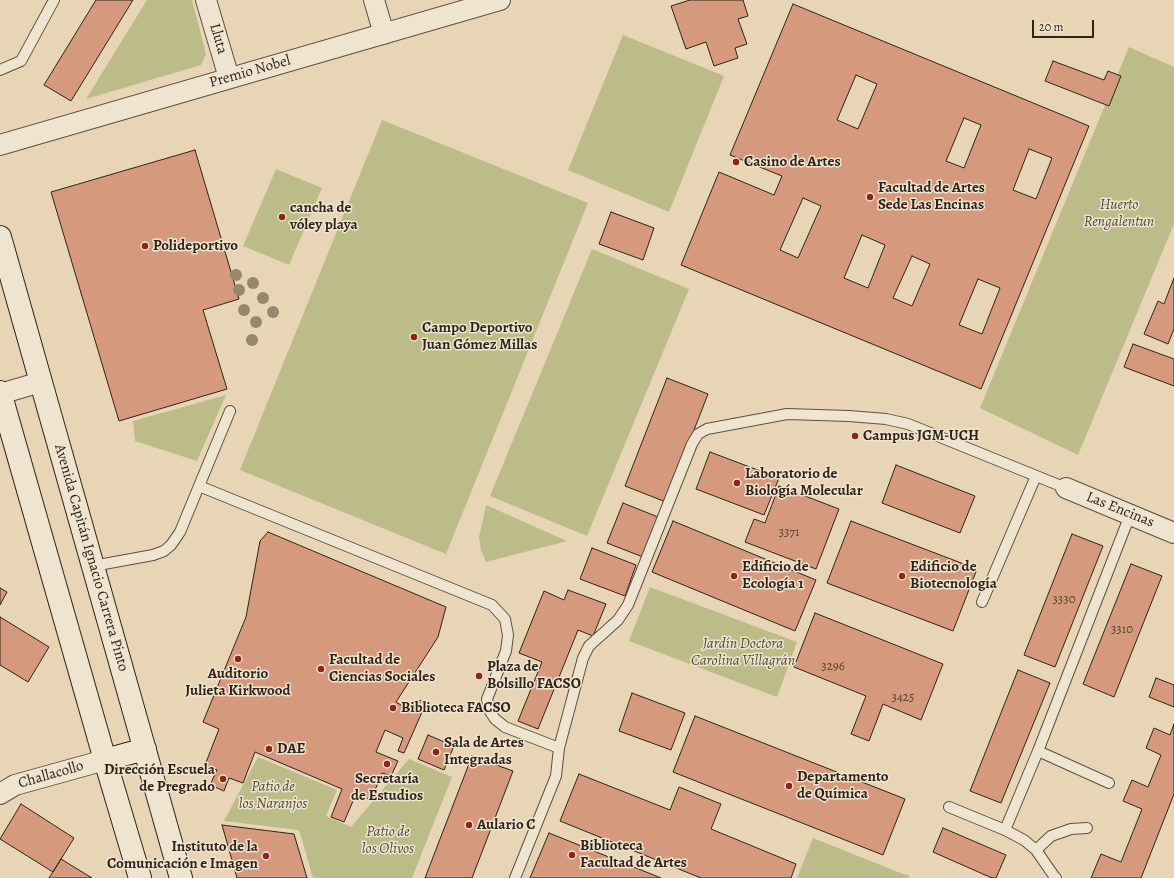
<!DOCTYPE html>
<meta charset="utf-8">
<style>
body{margin:0}
#map{position:relative;width:1174px;height:878px;overflow:hidden;background:#e7d5b6;font-family:Alegreya,serif}
canvas{display:block}
.scale{position:absolute;left:1032px;top:20px;width:62px;height:18px;box-sizing:border-box;border:2px solid #312318;border-top:0;padding-left:5px;font-size:12px;line-height:14px;white-space:nowrap;color:#312318;-webkit-text-stroke:3px #efe4d0;paint-order:stroke}
</style>
<div id="map">
<canvas width="1174" height="878"></canvas>
<div class="scale">20 m</div>
</div>
<script>
const g = document.querySelector('canvas').getContext('2d');
g.lineJoin = 'round';
function fill(path, color) {
  g.fillStyle = color;
  g.fill(path, 'evenodd');
}
function shape(rows) {
  const path = new Path2D();
  for (const r of rows) {
    path.moveTo(r[0], r[1]);
    for (let i = 2; i < r.length; i += 2) path.lineTo(r[i], r[i + 1]);
  }
  return path;
}
function stroke(path, color, width, dash) {
  g.strokeStyle = color;
  g.lineWidth = width;
  g.lineCap = dash ? 'butt' : 'round';
  g.setLineDash(dash || []);
  g.stroke(path);
}
function drawText(font, color, halo, rows, align = 'center') {
  g.font = font + ' Alegreya,serif';
  g.lineWidth = 3;
  g.setLineDash([]);
  g.textBaseline = 'middle';
  g.strokeStyle = halo;
  g.fillStyle = color;
  for (const [text, x, y, turn = 0] of rows) {
    g.save();
    g.translate(x, y);
    g.rotate((+turn || 0) * Math.PI / 180);
    g.textAlign = isNaN(turn) ? turn : align;
    if (halo) g.strokeText(text, 0, 0);
    g.fillText(text, 0, 0);
    g.restore();
  }
}
const green = shape([
 [147,0,192,0,206,54,201,65,86,99],
 [623,35,724,76,669,212,568,170],
 [1129,47,1174,67,1174,224,1078,455,980,408],
 [382,120,588,203,446,554,240,470],
 [276,169,322,188,289,265,243,246],
 [592,249,689,289,587,536,490,496],
 [226,395,197,461,135,441,133,421],
 [486,505,567,541,486,562,481,550,479,537],
 [650,587,797,642,777,697,629,641],
 [258,757,337,790,326,816,351,827,409,759,452,777,412,878,313,878,299,830,224,821],
 [813,838,903,874,909,875,908,878,797,878]
]);
const building = shape([
 [96,0,133,0,71,101,44,85,96,0],
 [690,0,743,0,748,16,738,19,747,44,735,48,738,58,714,66,706,42,686,49,671,6,690,0],
 [793,4,1089,126,981,389,681,265,719,172,774,195,782,176,730,155,793,4],
 [856,75,877,84,858,129,837,120,856,75],
 [964,118,981,125,964,168,946,161,964,118],
 [1029,149,1052,158,1036,199,1013,190,1029,149],
 [803,198,821,206,798,258,780,250,803,198],
 [862,235,885,245,868,288,844,278,862,235],
 [912,256,930,264,912,306,893,298,912,256],
 [978,279,1000,288,982,334,959,325,978,279],
 [1053,61,1104,80,1108,71,1121,76,1109,106,1045,81,1053,61],
 [195,150,239,299,203,310,227,389,119,421,51,192,195,150],
 [611,212,654,228,643,260,599,244,611,212],
 [1174,278,1174,329,1168,344,1144,334,1158,301,1164,304,1174,278],
 [1133,344,1174,359,1174,386,1124,367,1133,344],
 [667,378,708,394,666,502,625,486,667,378],
 [710,452,779,478,764,515,696,489,710,452],
 [896,465,975,496,960,533,882,503,896,465],
 [779,486,839,509,816,569,745,542,754,519,765,523,779,486],
 [623,503,658,517,643,557,607,543,623,503],
 [673,521,816,580,795,631,652,572,673,521],
 [851,521,977,569,953,631,827,583,851,521],
 [268,532,446,607,438,637,396,702,411,711,419,700,426,703,404,753,398,751,403,738,385,730,376,752,398,761,391,776,382,773,371,800,356,794,344,822,331,817,342,789,255,752,243,783,229,778,224,791,210,785,217,770,205,765,219,729,203,722,246,617,260,541,268,532],
 [1072,534,1103,546,1055,667,1024,655,1072,534],
 [592,548,636,565,625,596,580,579,592,548],
 [1131,564,1162,576,1114,697,1083,684,1131,564],
 [0,588,7,592,0,605,0,588],
 [568,590,606,604,593,636,578,630,538,729,518,721,542,662,519,653,544,591,564,600,568,590],
 [815,613,943,664,921,720,883,704,869,741,851,734,866,696,794,667,815,613],
 [0,617,49,647,28,682,0,665,0,617],
 [1018,670,1050,683,1001,803,970,791,1018,670],
 [1156,678,1174,685,1174,707,1149,697,1156,678],
 [632,693,685,713,671,750,619,731,632,693],
 [695,716,905,799,883,855,673,772,695,716],
 [1174,724,1174,794,1141,878,1091,878,1101,854,1121,862,1142,809,1123,801,1132,780,1148,787,1161,755,1146,748,1154,728,1170,735,1174,724],
 [428,735,454,746,444,770,418,759,428,735],
 [472,756,513,771,472,878,425,878,472,756],
 [579,774,670,810,679,787,721,804,711,829,796,864,791,878,701,878,560,821,579,774],
 [21,804,74,838,53,872,0,839,21,804],
 [222,825,294,834,307,878,237,878,222,825],
 [943,828,1006,855,996,878,992,878,933,852,943,828],
 [549,833,661,878,530,878,549,833],
 [61,859,92,878,49,878,61,859]
]);
const lane = shape([
 [0,70,21,61,54,0],
 [199,486,492,605,505,619,508,635,506,651,487,699,489,710,495,719,505,727,559,748],
 [93,566,153,555,164,551,171,545,180,532,230,411],
 [982,602,1036,476],
 [1038,751,1109,783],
 [949,807,1005,830,1024,840,1036,850,1054,876,1056,878],
 [1005,830,1038,751,1130,515],
 [1036,850,1051,836,1071,829,1087,828],
 [515,878,556,776,559,748,583,658,589,646,618,620,628,605,692,444,698,434,707,429,787,414,849,416,886,419,908,424,1066,488]
]);
const street = shape([
 [206,0,229,78],
 [374,0,384,34],
 [0,145,500,0],
 [0,394,41,382],
 [1066,488,1174,533],
 [0,794,15,785,105,760]
]);
const secondary = shape([
 [0,237,181,878],
 [0,392,105,760,140,878],
 [105,760,145,749]
]);
const trees = [
 [236,275],
 [253,283],
 [239,290],
 [263,298],
 [244,310],
 [273,312],
 [256,322],
 [252,340]
];
const markers = [
 [736,162,4,"#8f2418"],
 [870,197,4,"#8f2418"],
 [282,217,4,"#8f2418"],
 [145,246,4,"#8f2418"],
 [414,337,4,"#8f2418"],
 [855,436,4,"#8f2418"],
 [737,483,4,"#8f2418"],
 [734,576,4,"#8f2418"],
 [902,576,4,"#8f2418"],
 [238,659,4,"#8f2418"],
 [321,669,4,"#8f2418"],
 [479,676,4,"#8f2418"],
 [393,708,4,"#8f2418"],
 [269,749,4,"#8f2418"],
 [436,752,4,"#8f2418"],
 [387,764,4,"#8f2418"],
 [223,779,4,"#8f2418"],
 [789,786,4,"#8f2418"],
 [469,825,4,"#8f2418"],
 [572,855,4,"#8f2418"],
 [266,856,4,"#8f2418"]
];
const numberNames = [
 ["3371",789,533],
 ["3330",1064,600],
 ["3310",1122,630],
 ["3296",833,667],
 ["3425",903,698]
];
const streetNames = [
 ["Lluta",218,39,74],
 ["Premio Nobel",250,72,-16],
 ["Las Encinas",1120,510,22],
 ["Avenida Capitán Ignacio Carrera Pinto",91,558,74],
 ["Challacollo",51,775,-16]
];
const poiNames = [
 ["Casino de Artes",744,162],
 ["Facultad de Artes",878,188],
 ["Sede Las Encinas",878,205],
 ["cancha de",290,208],
 ["vóley playa",290,225],
 ["Polideportivo",153,246],
 ["Campo Deportivo",422,328],
 ["Juan Gómez Millas",422,345],
 ["Campus JGM-UCH",863,436],
 ["Laboratorio de",745,474],
 ["Biología Molecular",745,491],
 ["Edificio de",742,567],
 ["Ecología 1",742,584],
 ["Edificio de",910,567],
 ["Biotecnología",910,584],
 ["Facultad de",329,660],
 ["Ciencias Sociales",329,677],
 ["Plaza de",487,667],
 ["Bolsillo FACSO",487,684],
 ["Auditorio",238,674,"center"],
 ["Julieta Kirkwood",238,691,"center"],
 ["Biblioteca FACSO",401,708],
 ["Sala de Artes",444,743],
 ["Integradas",444,760],
 ["DAE",277,749],
 ["Dirección Escuela",215,770,"right"],
 ["de Pregrado",215,787,"right"],
 ["Departamento",797,777],
 ["de Química",797,794],
 ["Secretaría",387,779,"center"],
 ["de Estudios",387,796,"center"],
 ["Aulario C",477,825],
 ["Biblioteca",580,846],
 ["Facultad de Artes",580,863],
 ["Instituto de la",258,847,"right"],
 ["Comunicación e Imagen",258,864,"right"]
];
const parkNames = [
 ["Huerto",1119,205],
 ["Rengalentun",1119,222],
 ["Jardín Doctora",743,644],
 ["Carolina Villagrán",743,661],
 ["Patio de",273,787],
 ["los Naranjos",273,804],
 ["Patio de",388,832],
 ["los Olivos",388,849]
];
fill(green, '#bcbc89');
fill(building, '#d5997d');
stroke(building, '#312318', 1);
stroke(lane, '#5e5040', 12);
stroke(street, '#5e5040', 22);
stroke(secondary, '#312318', 24);
stroke(lane, '#efe4d0', 10);
stroke(street, '#efe4d0', 20);
stroke(secondary, '#efe4d0', 22);
g.fillStyle = '#96886e';
for (const [x, y] of trees) {
  g.beginPath();
  g.arc(x, y, 6, 0, 2 * Math.PI);
  g.fill();
}
for (const [x, y, r, color] of markers) {
  const dot = new Path2D();
  dot.arc(x, y, r, 0, 2 * Math.PI);
  g.fillStyle = color;
  g.fill(dot);
  stroke(dot, '#efe4d0', 1.5);
}
drawText('13px', '#5a4031', null, numberNames);
drawText('15px', '#312318', '#efe4d0', streetNames);
drawText('bold 15px', '#312318', '#efe4d0', poiNames, 'left');
drawText('italic 15px', '#544934', '#efe4d0', parkNames);
</script>
